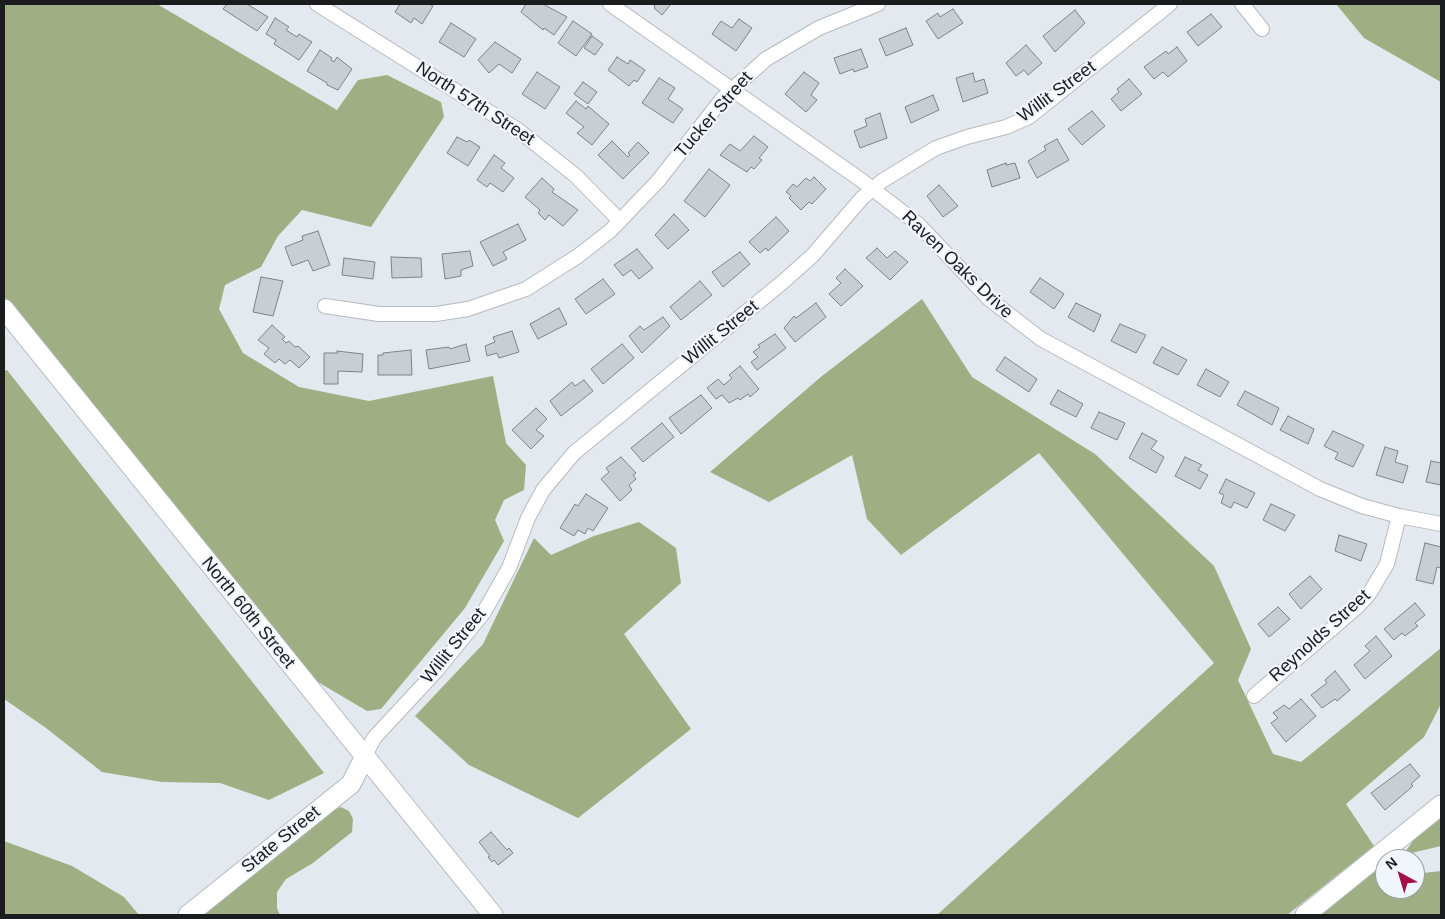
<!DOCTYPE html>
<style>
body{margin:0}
#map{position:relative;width:1445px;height:919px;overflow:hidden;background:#e4e9ef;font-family:Helvetica,sans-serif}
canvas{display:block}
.frame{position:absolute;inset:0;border:5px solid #1a1c1e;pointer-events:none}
.north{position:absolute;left:1375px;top:849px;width:50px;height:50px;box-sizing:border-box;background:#f1f6fc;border:1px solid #9b9fa3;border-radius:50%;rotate:321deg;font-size:14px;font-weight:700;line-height:20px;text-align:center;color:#1a1c1e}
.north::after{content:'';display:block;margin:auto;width:18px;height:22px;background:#a60f46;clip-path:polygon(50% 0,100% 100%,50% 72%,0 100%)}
</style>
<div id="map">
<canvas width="1445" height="919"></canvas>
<div class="frame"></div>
<div class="north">N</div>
</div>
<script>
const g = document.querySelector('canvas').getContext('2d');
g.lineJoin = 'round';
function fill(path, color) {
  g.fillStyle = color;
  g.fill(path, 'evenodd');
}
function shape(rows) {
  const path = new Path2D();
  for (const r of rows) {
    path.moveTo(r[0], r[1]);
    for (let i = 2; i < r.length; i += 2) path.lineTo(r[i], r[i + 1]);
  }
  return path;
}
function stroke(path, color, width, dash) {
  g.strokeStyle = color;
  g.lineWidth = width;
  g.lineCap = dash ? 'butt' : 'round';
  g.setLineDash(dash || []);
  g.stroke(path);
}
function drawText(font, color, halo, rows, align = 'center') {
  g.font = font + ' Helvetica,sans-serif';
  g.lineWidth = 4.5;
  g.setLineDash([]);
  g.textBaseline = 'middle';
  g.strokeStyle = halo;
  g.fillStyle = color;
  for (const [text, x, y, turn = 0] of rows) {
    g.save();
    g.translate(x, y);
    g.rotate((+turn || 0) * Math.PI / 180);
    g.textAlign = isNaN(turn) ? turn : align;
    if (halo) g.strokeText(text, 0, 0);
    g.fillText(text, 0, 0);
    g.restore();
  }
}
const forest = shape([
 [4,4,157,4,337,110,358,80,387,75,441,102,444,117,371,227,302,210,278,236,261,267,225,285,219,309,243,353,299,387,369,401,493,376,506,443,526,465,524,490,504,500,495,520,504,541,465,608,381,709,367,711,313,679,4,299],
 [1336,4,1441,4,1441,82,1364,38],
 [922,299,972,377,1095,454,1214,566,1251,649,1238,680,1273,754,1301,762,1441,648,1441,704,1424,737,1346,804,1374,846,1287,915,937,915,1214,663,1039,453,901,555,867,519,852,455,769,502,710,472,822,376],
 [7,370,324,773,269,800,220,783,162,782,102,772,46,728,4,699,4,371],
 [639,522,676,548,681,583,624,634,691,729,578,818,469,765,415,716,483,644,534,538,551,555,594,536],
 [341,807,349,811,353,819,352,832,313,863,286,879,277,892,277,908,280,915,199,915,333,810],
 [1441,816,1441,846,1403,855,1415,838],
 [4,841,72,866,124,897,139,915,4,915],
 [1374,870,1385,874,1385,889,1415,889,1415,874,1441,871,1441,915,1317,915]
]);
const building = shape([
 [227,4,247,4,268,17,257,31,223,9,227,4],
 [400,4,429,4,433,6,422,24,414,18,411,23,395,12,400,4],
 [526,4,543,4,567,17,554,35,544,28,543,30,521,12,526,4],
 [653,4,671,4,662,15,654,8,655,6,653,4],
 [953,9,963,23,938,39,926,21,938,13,940,17,953,9],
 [1075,10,1085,23,1055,52,1043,36,1075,10],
 [1211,14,1222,27,1198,46,1187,32,1211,14],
 [275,18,289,27,286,30,297,37,299,34,312,42,299,60,274,44,276,40,266,34,275,18],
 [739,19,752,28,736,51,712,34,721,21,732,28,739,19],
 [573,21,592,34,576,56,558,43,573,21],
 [451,23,476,39,464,57,439,42,451,23],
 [906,28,913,45,886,56,879,39,906,28],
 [592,36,603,44,595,55,584,48,592,36],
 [495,42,521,59,512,73,499,64,489,73,478,60,495,42],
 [1026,45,1042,63,1028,75,1024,70,1016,76,1006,63,1026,45],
 [1177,47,1187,61,1168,77,1163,72,1154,79,1144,67,1166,51,1168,54,1177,47],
 [861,49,868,67,854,72,853,69,840,74,834,58,861,49],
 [320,50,332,58,331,60,334,62,337,57,352,69,338,90,327,85,327,83,307,71,320,50],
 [617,57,628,64,630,60,645,70,637,82,634,80,629,86,608,70,617,57],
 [537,72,560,87,545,109,522,94,537,72],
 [804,72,819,83,811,95,817,100,806,112,785,94,804,72],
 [973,73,975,82,984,79,988,93,963,102,956,78,973,73],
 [659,78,675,88,668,99,683,109,673,123,642,103,659,78],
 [1129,79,1142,94,1121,111,1111,99,1119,92,1117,89,1129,79],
 [583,82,597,92,588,104,574,94,583,82],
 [933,95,939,110,911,123,905,107,933,95],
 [576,101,586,109,588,106,609,124,592,145,577,133,584,127,566,113,576,101],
 [1092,111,1105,126,1082,145,1068,129,1092,111],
 [880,113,887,138,860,148,854,131,867,126,865,119,880,113],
 [754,136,768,147,759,158,762,160,754,169,751,167,747,172,720,155,730,144,740,151,754,136],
 [457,137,467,142,469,140,480,147,468,166,447,153,457,137],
 [1057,139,1069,160,1037,178,1028,161,1046,150,1044,146,1057,139],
 [612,141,628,157,630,155,628,153,638,142,649,153,623,179,598,155,612,141],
 [494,155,505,163,501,168,514,178,503,192,490,183,487,187,477,180,494,155],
 [1006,163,1006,165,1015,163,1020,178,992,187,987,170,1006,163],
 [709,169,730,185,705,217,684,201,709,169],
 [814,177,826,189,812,204,809,202,801,210,789,198,791,196,786,192,793,184,797,187,806,178,810,181,814,177],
 [542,178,554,189,552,192,578,210,563,226,549,215,545,220,538,213,540,210,525,197,542,178],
 [939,185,958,206,943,217,927,196,939,185],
 [674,214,689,230,668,249,655,235,674,214],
 [776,217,789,231,768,251,766,248,760,253,749,242,776,217],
 [518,224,526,240,503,252,507,259,493,266,480,242,518,224],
 [318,231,330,265,313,271,308,260,292,266,285,247,303,240,302,236,318,231],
 [877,248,887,258,895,251,908,262,890,280,866,258,877,248],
 [637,249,653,268,639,279,631,270,623,276,614,265,637,249],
 [470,251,473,266,461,270,461,276,445,279,442,254,470,251],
 [740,252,750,264,723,287,712,272,740,252],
 [391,257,421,258,422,277,392,278,391,257],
 [344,258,375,262,373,279,342,275,344,258],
 [845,269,863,286,841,306,829,294,841,283,836,278,845,269],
 [261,277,283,281,273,316,253,312,261,277],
 [1040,278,1064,294,1054,309,1030,292,1040,278],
 [603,279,615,294,586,314,575,299,603,279],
 [700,281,712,295,681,320,670,307,700,281],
 [816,303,826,317,795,342,784,328,794,316,796,318,816,303],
 [1076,303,1101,315,1094,332,1068,317,1076,303],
 [559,308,567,324,538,339,530,324,559,308],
 [663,317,670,326,642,353,629,336,640,326,644,330,663,317],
 [1120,324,1146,335,1136,353,1111,341,1120,324],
 [272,325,285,337,282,339,286,343,289,341,295,347,298,346,310,357,299,368,290,360,285,364,279,359,275,363,264,354,269,348,258,340,272,325],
 [512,331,519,352,499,358,497,353,487,356,485,346,495,342,493,337,512,331],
 [775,334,786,348,757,370,751,362,758,357,753,352,760,347,758,345,775,334],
 [466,344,470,361,429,369,426,350,449,347,450,349,466,344],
 [622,344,634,358,603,384,591,369,622,344],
 [1162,347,1187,360,1178,375,1153,363,1162,347],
 [411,350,412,375,378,375,378,355,383,355,383,353,411,350],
 [337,351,363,354,362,372,338,371,338,384,324,384,324,353,338,353,337,351],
 [1005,357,1037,379,1029,392,996,370,1005,357],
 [740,366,759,389,750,397,748,394,740,400,738,398,729,403,722,395,716,399,707,388,718,379,724,385,732,378,729,375,740,366],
 [1206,369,1229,382,1220,397,1197,385,1206,369],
 [584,380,593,391,561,416,550,401,572,382,575,386,584,380],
 [1058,390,1083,404,1076,417,1050,404,1058,390],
 [1245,391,1279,408,1272,425,1237,405,1245,391],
 [701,395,712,408,681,434,669,418,701,395],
 [536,408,547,419,536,430,544,436,531,449,512,430,536,408],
 [1099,412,1125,423,1117,440,1091,428,1099,412],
 [1288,416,1314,429,1308,444,1280,430,1288,416],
 [662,423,674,437,643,462,631,448,662,423],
 [1333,431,1364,445,1353,467,1335,459,1338,453,1324,446,1333,431],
 [1142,433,1157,441,1151,449,1164,457,1156,473,1129,458,1142,433],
 [1385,447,1398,451,1395,462,1408,466,1403,483,1376,475,1385,447],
 [621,457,636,473,633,475,636,479,629,485,632,490,620,501,601,479,609,472,606,468,621,457],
 [1185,457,1202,465,1198,470,1208,475,1200,489,1175,476,1185,457],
 [1431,461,1441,463,1441,485,1426,482,1431,461],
 [1226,479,1255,493,1247,508,1234,502,1231,508,1221,503,1224,495,1219,493,1226,479],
 [586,494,608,508,593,531,588,528,585,534,578,530,574,536,560,528,575,504,578,506,586,494],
 [1271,504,1295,515,1285,531,1263,520,1271,504],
 [1339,535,1367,544,1361,561,1335,551,1339,535],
 [1425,543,1441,547,1441,568,1437,567,1433,584,1416,580,1425,543],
 [1310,576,1322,589,1301,609,1289,594,1310,576],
 [1415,603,1425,615,1415,623,1418,626,1405,636,1402,633,1394,640,1384,629,1415,603],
 [1278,607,1290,619,1269,637,1258,624,1278,607],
 [1376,636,1392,656,1365,679,1354,665,1370,651,1365,646,1376,636],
 [1335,671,1350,690,1337,701,1335,699,1322,708,1311,695,1327,683,1325,680,1335,671],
 [1301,699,1316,716,1286,742,1271,723,1278,718,1273,713,1284,705,1289,709,1301,699],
 [1410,764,1420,776,1411,784,1413,786,1385,810,1371,793,1410,764],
 [491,832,507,850,509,848,513,853,498,865,494,860,492,862,488,857,490,856,479,842,491,832]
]);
const street = shape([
 [317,4,518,130,576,176,620,221],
 [610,4,861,180,918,224,989,299,1041,339,1320,489,1362,506,1399,516,1441,524],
 [1242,4,1262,29],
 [325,306,379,314,436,314,468,309,526,289,578,256,610,231,658,181,723,98,766,59,819,28,878,4],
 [1254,696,1357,607,1369,594,1387,564,1399,516],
 [364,758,374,738,437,670,484,612,509,568,528,518,543,490,574,453,784,281,813,255,862,198,882,181,936,148,967,137,1006,127,1029,117,1170,4]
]);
const secondary = shape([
 [4,309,493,915],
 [188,915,351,784,364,758],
 [1305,915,1441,805]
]);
const streetNames = [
 ["Willit Street",1057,92,-36],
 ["North 57th Street",475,104,33],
 ["Tucker Street",714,115,-49],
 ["Raven Oaks Drive",957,265,44],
 ["Willit Street",721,333,-39],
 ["North 60th Street",248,613,51],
 ["Reynolds Street",1320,636,-42],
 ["Willit Street",454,646,-51],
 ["State Street",281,840,-39]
];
fill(forest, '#9fae83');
fill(building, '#c9ced3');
stroke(building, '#7e8388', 1);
stroke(street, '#b5babf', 16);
stroke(secondary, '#b5babf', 21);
stroke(street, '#fff', 14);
stroke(secondary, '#fff', 19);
drawText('18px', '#1a1c1e', '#f1f6fc', streetNames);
</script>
